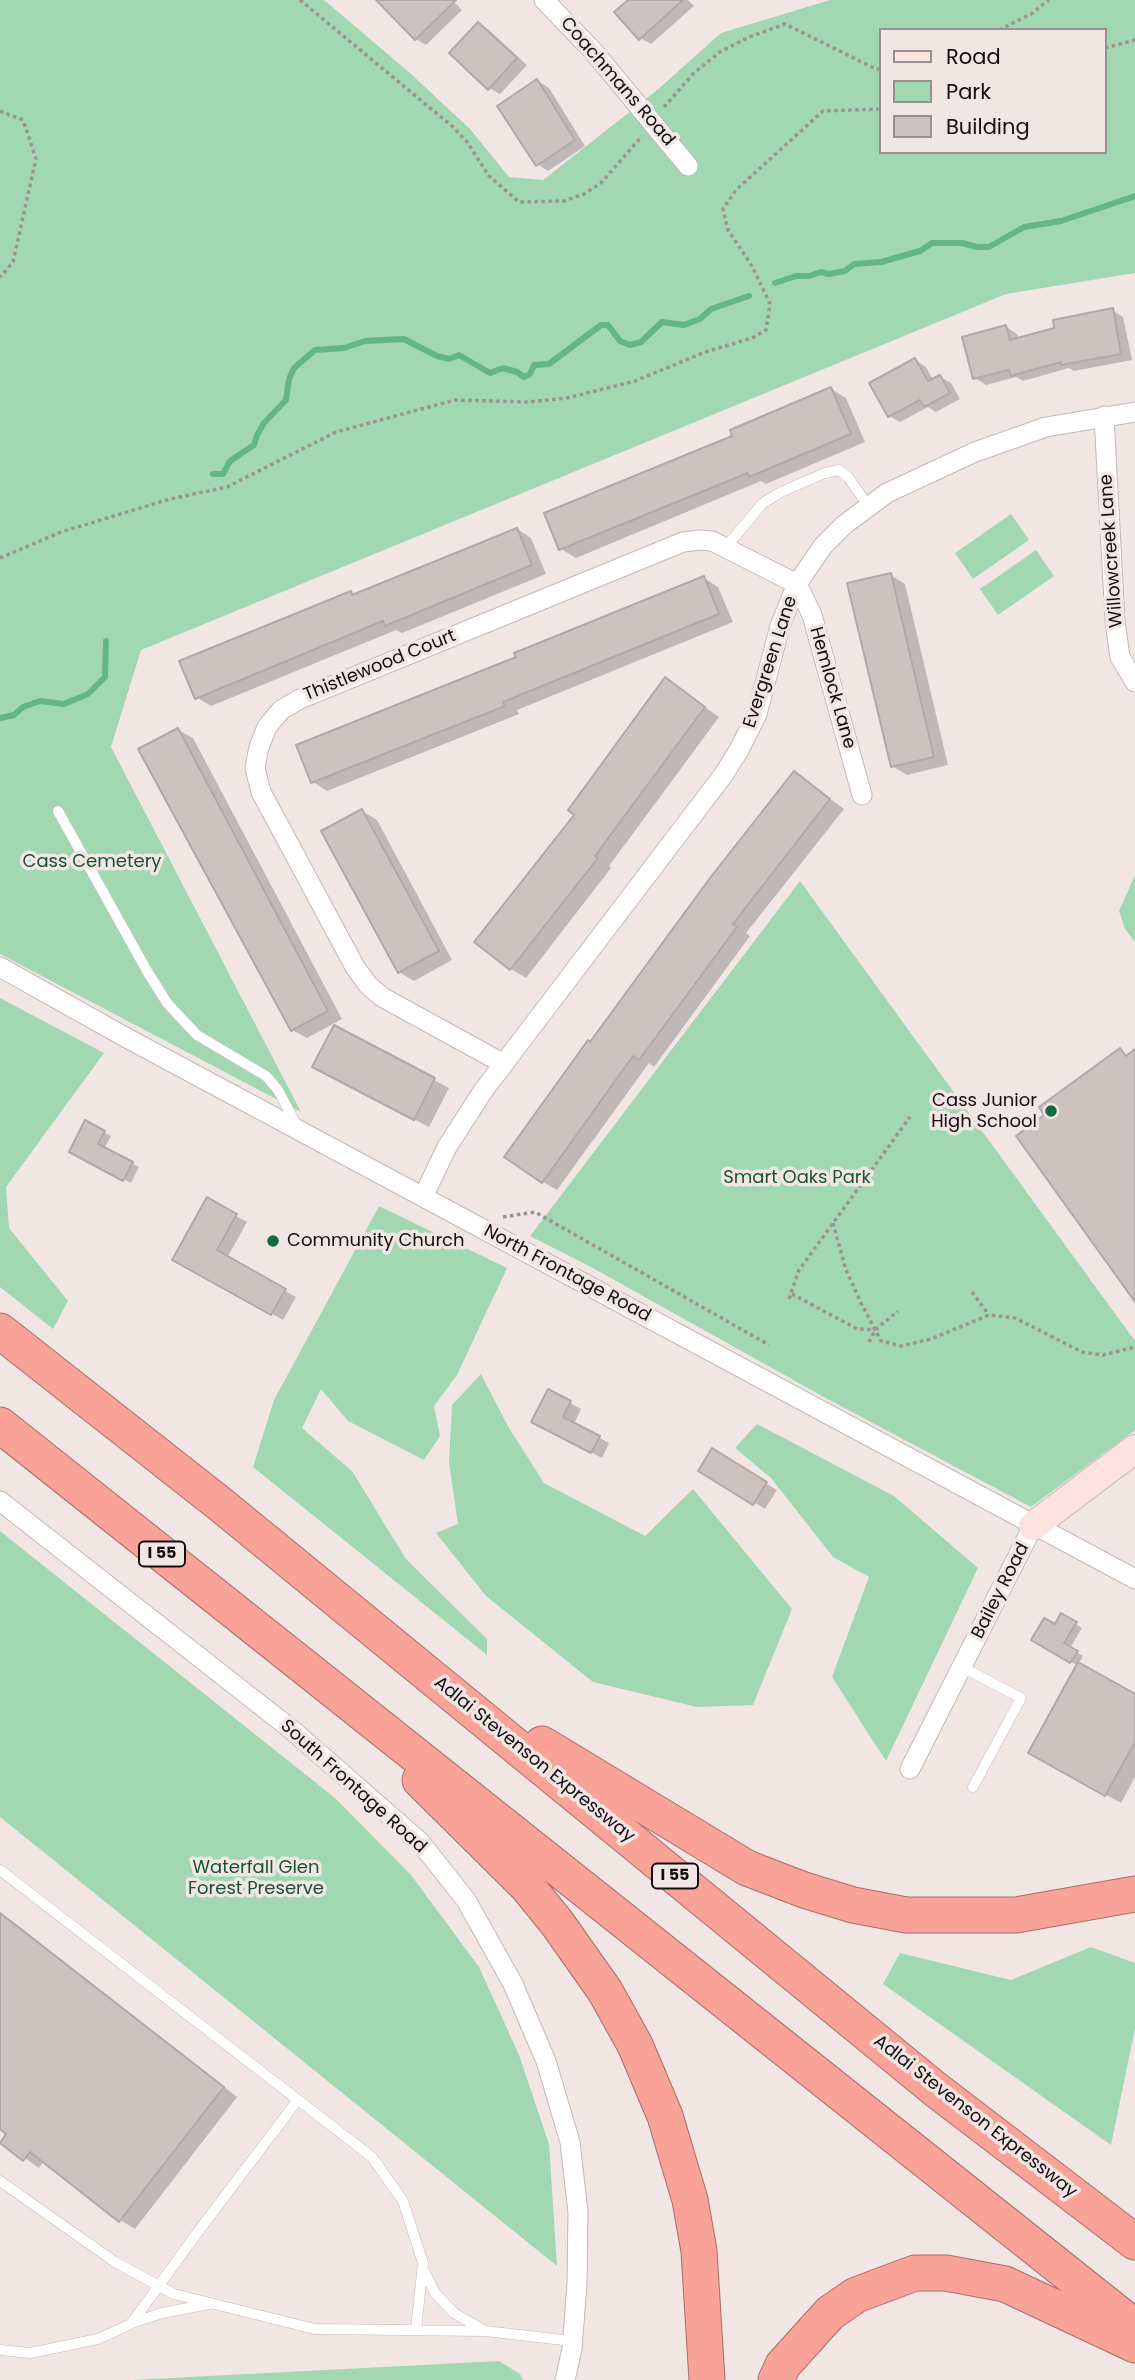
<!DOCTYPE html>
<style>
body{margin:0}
#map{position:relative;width:1135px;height:2380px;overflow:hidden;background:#f1e6e4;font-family:Poppins,sans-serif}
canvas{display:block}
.legend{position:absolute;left:879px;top:28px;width:228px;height:126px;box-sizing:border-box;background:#f1e6e4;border:2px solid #98908e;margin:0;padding:9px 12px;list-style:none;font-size:21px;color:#120e0e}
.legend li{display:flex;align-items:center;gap:14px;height:35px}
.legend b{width:35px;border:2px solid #98908e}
</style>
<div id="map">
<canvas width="1135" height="2380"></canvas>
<ul class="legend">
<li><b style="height:9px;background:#fde3e0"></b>Road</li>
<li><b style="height:19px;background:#a1d8b2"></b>Park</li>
<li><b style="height:19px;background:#cdc2c0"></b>Building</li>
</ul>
</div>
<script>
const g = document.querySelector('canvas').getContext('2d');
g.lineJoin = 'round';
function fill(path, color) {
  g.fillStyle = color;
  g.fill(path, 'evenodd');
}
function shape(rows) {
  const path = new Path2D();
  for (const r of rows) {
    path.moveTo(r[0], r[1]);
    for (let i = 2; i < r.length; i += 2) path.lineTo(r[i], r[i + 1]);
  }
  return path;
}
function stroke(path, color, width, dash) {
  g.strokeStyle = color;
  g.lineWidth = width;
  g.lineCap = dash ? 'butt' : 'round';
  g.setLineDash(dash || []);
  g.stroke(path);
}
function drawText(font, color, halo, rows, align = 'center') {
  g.font = font + ' Poppins,sans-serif';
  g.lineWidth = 7;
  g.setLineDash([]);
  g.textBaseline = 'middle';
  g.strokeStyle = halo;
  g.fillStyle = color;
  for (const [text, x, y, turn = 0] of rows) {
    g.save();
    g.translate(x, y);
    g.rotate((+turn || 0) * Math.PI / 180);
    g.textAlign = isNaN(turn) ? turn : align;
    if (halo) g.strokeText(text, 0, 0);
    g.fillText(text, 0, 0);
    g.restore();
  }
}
const green = shape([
 [0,0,324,0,410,73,470,129,509,177,543,180,655,92,721,33,830,0,1135,0,1135,273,1006,294,141,650,111,747,301,1112,0,954],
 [881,30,1105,30,1105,152,881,152],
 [1011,514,1029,540,973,579,955,553],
 [1036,550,1054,576,998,615,980,589],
 [1135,875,1135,942,1125,929,1119,911],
 [800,881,1135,1341,1135,1430,1031,1507,822,1396,591,1267,530,1236],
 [0,998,104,1053,6,1187,9,1228,68,1301,53,1329,0,1287],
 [379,1206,507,1268,457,1375,434,1406,440,1436,424,1460,348,1421,321,1389,302,1428,352,1471,406,1559,487,1639,487,1655,253,1467,274,1400],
 [481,1374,509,1428,544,1483,645,1536,693,1489,792,1609,753,1705,697,1707,593,1682,486,1596,436,1533,458,1524,449,1462,452,1405],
 [757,1424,894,1496,978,1568,886,1761,832,1677,869,1577,833,1557,771,1478,735,1448],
 [0,1531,335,1798,411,1875,479,1967,519,2055,549,2144,557,2266,0,1817],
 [1091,1947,1135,1963,1135,2028,1111,2145,883,1984,900,1953,1011,1980],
 [499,2361,520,2374,523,2380,132,2380]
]);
const shadow = shape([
 [378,0,452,0,462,10,426,45,416,39],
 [631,0,688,0,694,6,651,44,640,38],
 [478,24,489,30,527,65,500,94,489,88],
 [538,81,549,88,585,146,548,171,537,164],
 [1112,310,1123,317,1132,360,1074,371,1069,368,1023,381,1016,377,986,385,975,378,1006,327,1017,334,1019,339],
 [915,360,926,367,933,380,940,377,951,383,960,399,936,412,928,407,900,422,889,416],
 [831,389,846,398,865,442,766,484,761,481,576,558,561,549,734,437],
 [517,529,531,538,546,574,402,633,396,630,211,706,196,697,351,593,355,596],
 [891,575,905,584,948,765,907,775,892,766],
 [704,578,718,587,733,622,517,710,519,714,327,791,313,782,518,658],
 [666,679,719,717,609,866,611,868,526,978,511,969,476,942,576,814],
 [178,730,193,738,342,1019,307,1038,292,1030],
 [794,773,844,809,746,933,750,936,654,1067,649,1063,557,1190,543,1182],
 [362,811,377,820,452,960,414,981,399,972],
 [334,1027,449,1088,429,1127,328,1075],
 [86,1123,111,1136,104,1149,139,1167,131,1183,71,1151],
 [208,1200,247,1222,227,1258,296,1297,283,1320,175,1259],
 [548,1391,581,1409,574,1424,609,1443,602,1458,544,1428],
 [712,1451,777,1490,765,1509,700,1470],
 [1062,1616,1082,1628,1070,1648,1083,1656,1078,1664,1135,1696,1135,1777,1121,1803,1030,1753,1078,1666,1033,1639,1056,1627],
 [1,1915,16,1924,237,2097,135,2229,120,2220,44,2161,39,2168,2,2142,9,2133,0,2126]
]);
const stream = shape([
 [775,283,796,276,809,276,821,272,829,274,845,271,854,264,881,262,920,251,932,243,962,243,977,247,989,247,1024,227,1061,221,1135,196],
 [213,474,223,474,230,461,254,445,257,435,264,423,286,400,289,379,294,368,315,350,344,348,365,341,404,339,437,356,449,359,459,355,490,373,503,368,517,372,524,377,530,374,534,365,549,364,601,325,608,325,620,341,630,345,641,342,662,322,684,325,700,319,711,309,749,296],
 [0,718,14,715,23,707,40,701,64,704,88,694,105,677,106,641]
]);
const building = shape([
 [376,0,456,0,415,40,376,0],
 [628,0,683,0,639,40,614,12,628,0],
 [478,22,517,58,488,90,449,53,478,22],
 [537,79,575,140,536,166,497,106,537,79],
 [1113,308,1121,354,1061,365,1061,362,1011,376,1009,370,973,379,962,337,1006,325,1010,340,1054,328,1053,320,1113,308],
 [915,358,928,381,940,375,950,393,924,407,920,400,888,417,869,383,915,358],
 [831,387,851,434,749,477,748,473,559,550,544,513,732,436,730,430,831,387],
 [517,528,532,565,385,626,383,621,195,699,179,661,351,591,352,595,517,528],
 [891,573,934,757,891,767,847,583,891,573],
 [704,576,719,614,503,702,505,706,311,783,296,745,516,657,514,653,704,576],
 [665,677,705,707,595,856,598,858,510,970,474,942,574,815,568,810,665,677],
 [178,728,328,1011,291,1031,138,749,178,728],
 [794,771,830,799,733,924,737,927,639,1060,633,1056,542,1183,504,1157,588,1040,590,1042,710,878,794,771],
 [362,809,439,951,398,973,321,831,362,809],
 [334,1025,435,1078,414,1120,312,1067,334,1025],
 [1120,1048,1126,1056,1135,1049,1135,1302,1016,1136,1044,1115,1039,1107,1120,1048],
 [85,1120,105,1131,98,1144,133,1162,123,1181,69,1152,85,1120],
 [207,1197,237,1214,217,1250,286,1289,271,1315,172,1260,207,1197],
 [548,1389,571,1401,563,1417,600,1436,591,1453,531,1422,548,1389],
 [712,1448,767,1482,753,1505,698,1471,712,1448],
 [1061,1613,1077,1622,1064,1643,1078,1651,1070,1663,1031,1640,1044,1618,1055,1624,1061,1613],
 [1078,1662,1135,1694,1135,1742,1105,1796,1028,1753,1078,1662],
 [0,1913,224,2087,119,2222,30,2152,23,2161,0,2143,6,2134,0,2129,0,1913]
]);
const path = shape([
 [300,0,453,127,467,142,489,176,519,202,564,201,584,194,601,183,642,136],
 [999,30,1031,14,1049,0],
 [1105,48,1135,40],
 [664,107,694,73,720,52,749,37,785,24,876,69,881,69],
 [0,111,23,120,36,159,13,262,0,277],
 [0,558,61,532,170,499,227,487,336,432,455,400,528,402,567,398,635,381,705,352,752,338,766,330,770,304,752,266,728,230,723,209,736,190,823,111,881,109],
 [503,1217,535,1212,769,1345],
 [833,1223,846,1270,861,1303,881,1341,901,1346,931,1339,989,1315,1015,1318,1082,1352,1103,1355,1135,1347],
 [972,1292,989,1315],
 [792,1294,857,1329,875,1330],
 [789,1299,799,1270,910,1117],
 [869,1342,875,1330,898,1311]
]);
const lane = shape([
 [726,547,763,503,781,492,825,473,839,470,848,477,869,507],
 [58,811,147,971,167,1003,197,1035,266,1076,278,1090,296,1124],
 [962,1667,1021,1698,973,1787],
 [0,1870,372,2157,403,2201,423,2263,416,2330],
 [0,2181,115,2262,174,2294,315,2329,485,2331,572,2341],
 [423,2269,435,2293,454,2313,485,2331],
 [132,2323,162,2313,209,2304],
 [0,2350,30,2353,98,2339,131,2324,200,2229,297,2101]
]);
const street = shape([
 [544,0,594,52,688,166],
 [1104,416,1115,621,1120,657,1135,682],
 [0,967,125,1037,1135,1579],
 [504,1064,382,997,368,985,355,967,261,792,255,768,259,747,267,727,281,710,300,699,683,542,699,540,712,541,797,584,812,615,862,795],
 [423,1197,447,1147,483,1091,724,774,739,750,757,714,780,626,797,584,823,546,844,525,887,493,975,452,1046,427,1135,412],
 [0,1501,291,1729,420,1842,466,1900,513,1984,546,2061,570,2142,578,2212,577,2284,572,2349,565,2380],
 [910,1769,1033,1526]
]);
const secondary = shape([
 [1033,1526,1135,1449]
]);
const highway = shape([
 [0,1331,220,1504,935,2089,1135,2242],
 [0,1425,1135,2327],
 [542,1744,747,1868,804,1890,853,1905,906,1915,1016,1915,1135,1894],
 [420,1780,527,1886,557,1923,605,1991,635,2045,665,2116,690,2200,699,2251,707,2380],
 [776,2380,783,2365,830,2313,856,2295,915,2273,946,2273,1005,2284,1135,2345]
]);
const markers = [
 [1051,1111,7,"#156b3e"],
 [273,1241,7,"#156b3e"]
];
const shields = [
 [162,1554,46],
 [675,1876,46]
];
const shieldNames = [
 ["I 55",162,1554],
 ["I 55",675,1876]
];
const streetNames = [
 ["Coachmans Road",617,82,49],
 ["Willowcreek Lane",1112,551,-94],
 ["Evergreen Lane",771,662,-72],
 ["Thistlewood Court",380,666,-22],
 ["Hemlock Lane",832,688,74],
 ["North Frontage Road",567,1274,28],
 ["Bailey Road",1001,1591,-63],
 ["Adlai Stevenson Expressway",534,1760,39],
 ["South Frontage Road",353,1787,42],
 ["Adlai Stevenson Expressway",975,2117,38]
];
const parkNames = [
 ["Cass Cemetery",92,862],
 ["Smart Oaks Park",797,1178],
 ["Waterfall Glen",256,1868],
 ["Forest Preserve",256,1889]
];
const poiNames = [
 ["Cass Junior",1037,1101],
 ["High School",1037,1122],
 ["Community Church",287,1241,"left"]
];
fill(green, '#a1d8b2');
fill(shadow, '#0003');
stroke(stream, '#64b782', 6);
fill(building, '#cdc2c0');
stroke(building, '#b3a8a7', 2);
stroke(lane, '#c3b8b7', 11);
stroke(street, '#c3b8b7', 21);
stroke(secondary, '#c3b8b7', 30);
stroke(highway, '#a86e68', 37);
stroke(path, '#9b9392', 3.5, [3.5, 3.5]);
stroke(lane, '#fff', 10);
stroke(street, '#fff', 19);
stroke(secondary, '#fde3e0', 28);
stroke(highway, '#f8a298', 35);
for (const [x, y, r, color] of markers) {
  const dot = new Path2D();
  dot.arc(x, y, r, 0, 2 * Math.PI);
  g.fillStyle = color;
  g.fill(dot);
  stroke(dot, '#f1e6e4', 2.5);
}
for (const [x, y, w] of shields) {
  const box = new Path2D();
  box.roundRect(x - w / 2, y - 12.5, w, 25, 5);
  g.fillStyle = '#f1e6e4';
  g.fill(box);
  stroke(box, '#120e0e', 2);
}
drawText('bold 16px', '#120e0e', null, shieldNames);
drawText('18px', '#120e0e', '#f1e6e4', streetNames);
drawText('18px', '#165431', '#f1e6e4', parkNames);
drawText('18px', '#120e0e', '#f1e6e4', poiNames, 'right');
</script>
